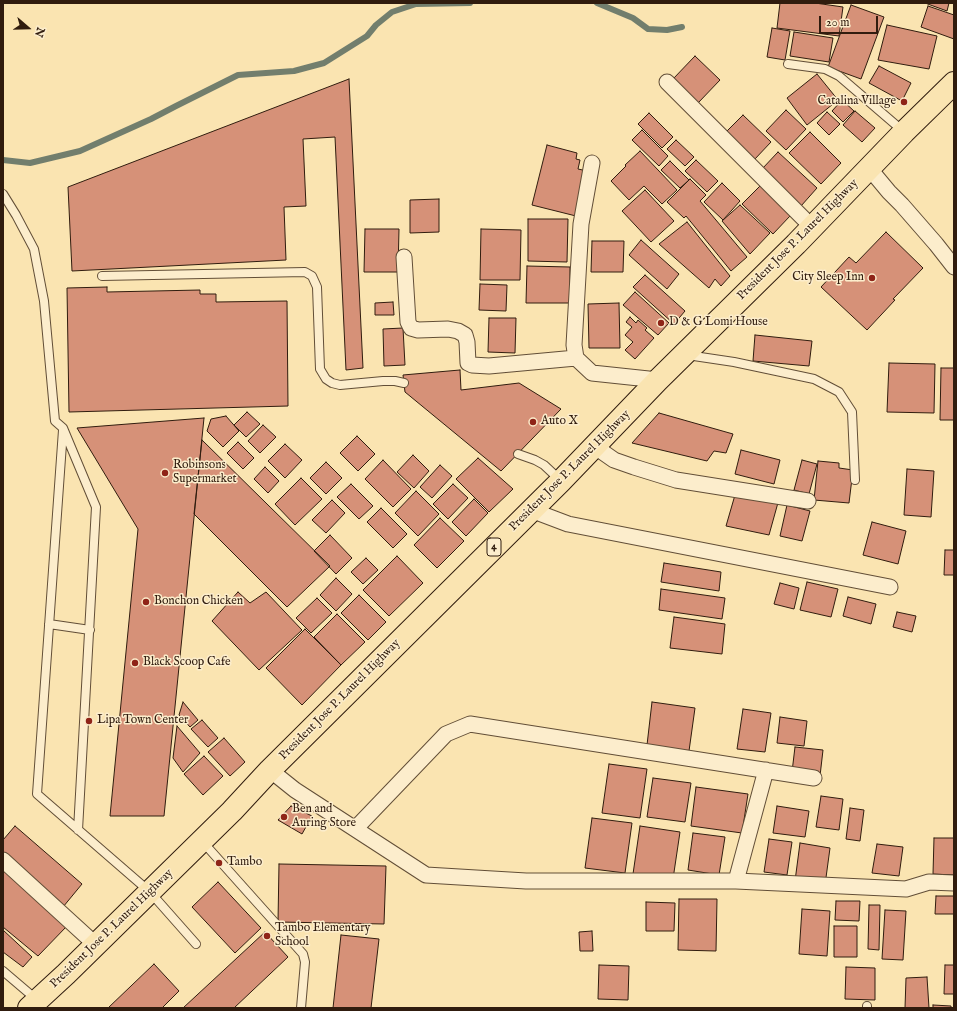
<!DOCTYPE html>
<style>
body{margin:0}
#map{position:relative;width:957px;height:1011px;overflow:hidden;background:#fae4b1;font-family:"IM FELL English",serif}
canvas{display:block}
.frame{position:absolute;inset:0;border:4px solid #301c0e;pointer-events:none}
.north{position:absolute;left:8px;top:8px;width:40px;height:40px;-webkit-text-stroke:3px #fcedcc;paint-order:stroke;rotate:110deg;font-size:11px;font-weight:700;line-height:16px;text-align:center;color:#301c0e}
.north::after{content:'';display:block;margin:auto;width:14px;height:18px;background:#301c0e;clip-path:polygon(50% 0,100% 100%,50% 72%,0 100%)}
.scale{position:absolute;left:819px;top:16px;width:59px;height:18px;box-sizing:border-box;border:2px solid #301c0e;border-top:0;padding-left:5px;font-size:12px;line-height:14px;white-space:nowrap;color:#301c0e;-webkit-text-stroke:3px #fcedcc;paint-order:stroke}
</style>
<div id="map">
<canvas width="957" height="1011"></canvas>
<div class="frame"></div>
<div class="north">N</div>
<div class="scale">20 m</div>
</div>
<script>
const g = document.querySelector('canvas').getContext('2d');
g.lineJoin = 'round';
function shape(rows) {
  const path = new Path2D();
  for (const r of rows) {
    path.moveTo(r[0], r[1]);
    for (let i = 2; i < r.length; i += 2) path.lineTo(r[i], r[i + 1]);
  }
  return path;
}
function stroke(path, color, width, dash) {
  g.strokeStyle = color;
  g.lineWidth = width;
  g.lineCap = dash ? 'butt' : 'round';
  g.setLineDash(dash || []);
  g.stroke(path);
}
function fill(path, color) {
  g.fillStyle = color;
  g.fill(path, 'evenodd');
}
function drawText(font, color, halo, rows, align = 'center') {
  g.font = font + ' "IM FELL English",serif';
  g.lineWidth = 3;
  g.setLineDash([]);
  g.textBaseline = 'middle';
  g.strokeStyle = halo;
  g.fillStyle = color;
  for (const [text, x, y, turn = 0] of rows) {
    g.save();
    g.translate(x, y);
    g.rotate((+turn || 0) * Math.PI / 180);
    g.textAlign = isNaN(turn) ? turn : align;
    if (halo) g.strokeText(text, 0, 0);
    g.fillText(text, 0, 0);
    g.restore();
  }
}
const stream = shape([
 [597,3,633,18,648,29,667,30,682,27],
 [3,160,30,163,80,151,151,119,176,106,238,75,294,71,324,63,367,36,376,25,392,12,416,4,470,3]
]);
const building = shape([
 [780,3,815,3,843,7,839,36,777,28,780,3],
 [925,3,949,3,947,11,925,3],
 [851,5,884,17,861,79,828,67,851,5],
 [928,6,954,15,954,39,921,27,928,6],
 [887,25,937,36,929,69,878,60,887,25],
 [772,28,790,31,785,60,767,57,772,28],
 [794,32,833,38,829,62,790,56,794,32],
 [695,56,720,80,698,103,673,79,695,56],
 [879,66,911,83,902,101,869,83,879,66],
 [817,74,838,100,807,125,787,98,817,74],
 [349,79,363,368,346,370,335,137,303,139,306,206,284,207,286,260,72,271,68,187,349,79],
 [842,100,854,111,843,122,832,111,842,100],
 [786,110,806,129,786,150,766,131,786,110],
 [855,111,875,128,862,142,843,125,855,111],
 [827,112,840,124,829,135,817,123,827,112],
 [649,113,673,137,662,148,638,124,649,113],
 [743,115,771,142,754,160,726,132,743,115],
 [642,130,668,156,659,166,632,140,642,130],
 [810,132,841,163,821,184,789,153,810,132],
 [676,140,694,157,685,166,667,149,676,140],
 [547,145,577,153,576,159,580,160,578,169,587,171,576,216,532,205,547,145],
 [640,151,677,190,662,204,644,186,629,200,611,181,626,166,625,165,640,151],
 [778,152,817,188,801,206,762,169,778,152],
 [696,160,718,181,707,192,685,171,696,160],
 [670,161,689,180,680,188,661,170,670,161],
 [690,179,706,195,700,201,747,257,731,271,686,216,684,218,667,202,690,179],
 [722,183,740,201,723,220,704,202,722,183],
 [760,186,790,216,773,234,742,204,760,186],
 [645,190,674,221,651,242,622,211,645,190],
 [439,199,439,232,410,233,410,200,439,199],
 [740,205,770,233,750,254,722,221,740,205],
 [528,219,568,219,567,262,528,261,528,219],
 [687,222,730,276,721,286,715,279,709,288,659,244,687,222],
 [365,229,399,229,398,272,364,272,365,229],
 [481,229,521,230,520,280,480,280,481,229],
 [886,232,923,268,893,299,895,300,867,330,821,287,849,257,856,263,886,232],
 [641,240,679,274,667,289,629,255,641,240],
 [592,241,624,241,623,272,591,272,592,241],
 [527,266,570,267,570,303,526,303,527,266],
 [645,275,685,311,674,324,633,287,645,275],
 [480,284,507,285,506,311,479,310,480,284],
 [107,287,107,292,200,290,200,294,216,294,216,302,287,301,288,406,69,412,67,288,107,287],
 [635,292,669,323,658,335,623,305,635,292],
 [393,302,394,315,375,315,375,303,393,302],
 [619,303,620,348,589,348,588,304,619,303],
 [630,317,636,323,638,320,647,328,645,330,654,338,635,359,625,350,633,342,625,335,632,327,626,322,630,317],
 [489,318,516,318,515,353,488,352,489,318],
 [403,328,405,365,384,366,383,329,403,328],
 [755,335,812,341,809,366,753,361,755,335],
 [889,363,935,364,934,413,887,412,889,363],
 [941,368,954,368,954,420,940,420,941,368],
 [460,370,461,390,519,383,561,409,501,471,405,392,403,375,460,370],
 [247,412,260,424,246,437,234,425,247,412],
 [659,413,733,434,726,453,714,451,707,461,632,443,659,413],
 [226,416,239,431,223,447,207,431,211,419,226,416],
 [204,418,164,816,110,816,138,529,77,428,204,418],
 [263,425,276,437,260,453,248,441,263,425],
 [357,436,375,454,358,471,340,453,357,436],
 [202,440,330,566,287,607,194,514,202,440],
 [238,442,254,458,243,469,227,453,238,442],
 [285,444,302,460,285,478,268,461,285,444],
 [741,450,780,460,774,484,735,474,741,450],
 [413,455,429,471,414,488,397,472,413,455],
 [478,458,513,489,489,512,456,479,478,458],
 [383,460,411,489,393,507,365,479,383,460],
 [802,460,817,464,809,494,794,490,802,460],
 [818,461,839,463,839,468,853,470,849,503,814,500,818,461],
 [326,462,342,478,326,494,310,478,326,462],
 [440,465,452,476,432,498,420,487,440,465],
 [265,467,279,481,268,493,254,479,265,467],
 [907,469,934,471,931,517,904,515,907,469],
 [301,478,322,499,295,525,275,504,301,478],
 [351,484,373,506,359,519,337,497,351,484],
 [453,484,468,498,448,519,433,504,453,484],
 [416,491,439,514,418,536,395,513,416,491],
 [735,495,779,499,769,535,726,526,735,495],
 [474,499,488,513,466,536,452,522,474,499],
 [332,500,345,513,326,533,312,520,332,500],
 [787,505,810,511,802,541,780,536,787,505],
 [381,508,407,534,393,548,367,522,381,508],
 [440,518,464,541,437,568,414,545,440,518],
 [872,522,906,531,898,564,863,555,872,522],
 [330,535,352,558,336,574,314,551,330,535],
 [945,550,954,550,954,575,944,575,945,550],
 [397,556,423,583,389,616,363,590,397,556],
 [366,558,378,570,363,584,351,572,366,558],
 [664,563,721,572,719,591,661,582,664,563],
 [336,578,352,594,336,611,320,595,336,578],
 [807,582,838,589,831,617,800,610,807,582],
 [780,583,799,588,794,609,774,604,780,583],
 [661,589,725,598,722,619,659,610,661,589],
 [238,592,250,603,266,592,302,630,259,670,212,621,238,592],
 [359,595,386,622,368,640,341,613,359,595],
 [848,597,876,604,871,624,843,616,848,597],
 [317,598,332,613,311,633,296,618,317,598],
 [897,612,916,616,912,632,893,627,897,612],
 [337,614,365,642,341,665,314,637,337,614],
 [674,617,725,624,722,654,670,648,674,617],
 [305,629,341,665,302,705,266,668,305,629],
 [183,702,198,720,190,727,179,715,183,702],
 [652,702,695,708,689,751,647,745,652,702],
 [743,709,771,713,765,752,737,749,743,709],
 [780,717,807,721,804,746,777,743,780,717],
 [202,720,218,738,208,747,191,729,202,720],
 [177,726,200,753,183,772,173,758,177,726],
 [224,738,245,762,230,776,208,752,224,738],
 [795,747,823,750,820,776,792,772,795,747],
 [204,756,223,776,203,795,184,774,204,756],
 [609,764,647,769,640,818,602,813,609,764],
 [653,778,691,783,685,822,647,817,653,778],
 [696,787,748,794,742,833,691,826,696,787],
 [821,796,843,799,839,830,816,827,821,796],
 [291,806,312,816,302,834,278,820,291,806],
 [777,806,809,811,805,837,773,833,777,806],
 [850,808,864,810,860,841,846,839,850,808],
 [592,818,632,823,625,873,585,868,592,818],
 [15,826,82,884,63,907,3,854,3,840,15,826],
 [640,826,680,832,673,879,633,874,640,826],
 [693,833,725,837,719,875,688,870,693,833],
 [934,838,954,838,954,875,933,874,934,838],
 [769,839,792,842,787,875,764,872,769,839],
 [800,843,830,848,825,885,795,881,800,843],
 [877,844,903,847,899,876,872,873,877,844],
 [279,864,386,866,384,924,278,922,279,864],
 [3,868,67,926,38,956,3,927,3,868],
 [218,882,261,928,235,953,192,907,218,882],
 [936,896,954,896,954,914,935,914,936,896],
 [679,899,717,899,716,951,678,950,679,899],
 [836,901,860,901,859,921,835,920,836,901],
 [646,902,675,903,674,931,646,931,646,902],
 [869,905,880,905,879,950,868,949,869,905],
 [802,909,830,911,827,956,799,954,802,909],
 [885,910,906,911,903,960,882,959,885,910],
 [834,926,857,926,857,957,834,957,834,926],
 [3,930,32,957,23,967,3,952,3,930],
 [592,931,593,951,580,951,579,932,592,931],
 [265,932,288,957,234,1008,183,1008,265,932],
 [341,935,379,939,371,1008,333,1008,341,935],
 [154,964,179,991,162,1008,108,1008,154,964],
 [599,965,629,966,628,1000,598,999,599,965],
 [945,965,954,965,954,994,944,994,945,965],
 [846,967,875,968,875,1000,845,999,846,967],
 [927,977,929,1008,905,1008,906,978,927,977],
 [933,1005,951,1006,951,1008,933,1008,933,1005]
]);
const service = shape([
 [788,64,825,69,839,76,903,131],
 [3,194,16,215,34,249,44,301,55,421,63,428,96,507,78,830],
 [102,276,305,272,312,276,317,287,320,369,326,379,332,383,340,385,383,381,395,381,404,383],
 [687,355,734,362,814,379,839,392,852,412,855,480],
 [63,430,37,794,150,892,196,944],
 [518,454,535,460,544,465,560,480],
 [49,624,90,630],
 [202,841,303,954,305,962,301,1008],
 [3,971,37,1000],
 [867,1006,867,1008]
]);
const minor = shape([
 [667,82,812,227],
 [592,163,581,224,574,345,576,358,592,373,658,380],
 [869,168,889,192,902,205,936,244,954,267],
 [404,257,408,322,411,328,418,330,448,329,458,331,465,335,467,342,468,363,472,365,489,366,576,358],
 [594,446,614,460,634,467,676,480,808,501],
 [531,510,568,524,890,587],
 [270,770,295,790,426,875,526,881,736,881,906,889,929,882,954,883],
 [355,829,446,734,470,724,814,778],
 [3,860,96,945],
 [736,881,766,770]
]);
const trunk = shape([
 [29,1008,66,974,232,811,270,770,561,481,658,380,796,244,904,132,954,83]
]);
const markers = [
 [904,102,4,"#8f2418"],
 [872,278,4,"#8f2418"],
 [661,323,4,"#8f2418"],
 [533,422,4,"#8f2418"],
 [165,473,4,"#8f2418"],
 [146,602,4,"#8f2418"],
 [135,663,4,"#8f2418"],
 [89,721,4,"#8f2418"],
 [284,817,4,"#8f2418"],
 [219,863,4,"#8f2418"],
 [267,936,4,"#8f2418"]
];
const shields = [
 [494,547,14]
];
const shieldNames = [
 ["4",494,547]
];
const poiNames = [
 ["Catalina Village",896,102,"right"],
 ["City Sleep Inn",864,278,"right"],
 ["D & G Lomi House",669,323],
 ["Auto X",541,422],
 ["Robinsons",173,466],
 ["Supermarket",173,480],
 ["Bonchon Chicken",154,602],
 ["Black Scoop Cafe",143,663],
 ["Lipa Town Center",97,721],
 ["Ben and",292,810],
 ["Auring Store",292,824],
 ["Tambo",227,863],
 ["Tambo Elementary",275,929],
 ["School",275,943]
];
const streetNames = [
 ["President Jose P. Laurel Highway",798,240,-45],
 ["President Jose P. Laurel Highway",570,471,-45],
 ["President Jose P. Laurel Highway",340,700,-45],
 ["President Jose P. Laurel Highway",112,929,-44]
];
stroke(stream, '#727e6d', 6);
fill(building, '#d69178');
stroke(building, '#301c0e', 1);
stroke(service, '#624e37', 10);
stroke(minor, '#624e37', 17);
stroke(trunk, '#301c0e', 24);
stroke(service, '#fcedcc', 8);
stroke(minor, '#fcedcc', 15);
stroke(trunk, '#fae4b1', 22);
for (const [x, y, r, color] of markers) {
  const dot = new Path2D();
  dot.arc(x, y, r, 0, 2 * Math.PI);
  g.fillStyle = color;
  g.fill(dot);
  stroke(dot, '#fcedcc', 1.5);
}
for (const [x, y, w] of shields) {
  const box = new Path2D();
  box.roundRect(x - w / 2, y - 9, w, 18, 3);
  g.fillStyle = '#fcedcc';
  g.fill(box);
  stroke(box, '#301c0e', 1);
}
drawText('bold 11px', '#301c0e', null, shieldNames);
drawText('12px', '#301c0e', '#fcedcc', poiNames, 'left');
drawText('12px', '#301c0e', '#fcedcc', streetNames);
</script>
